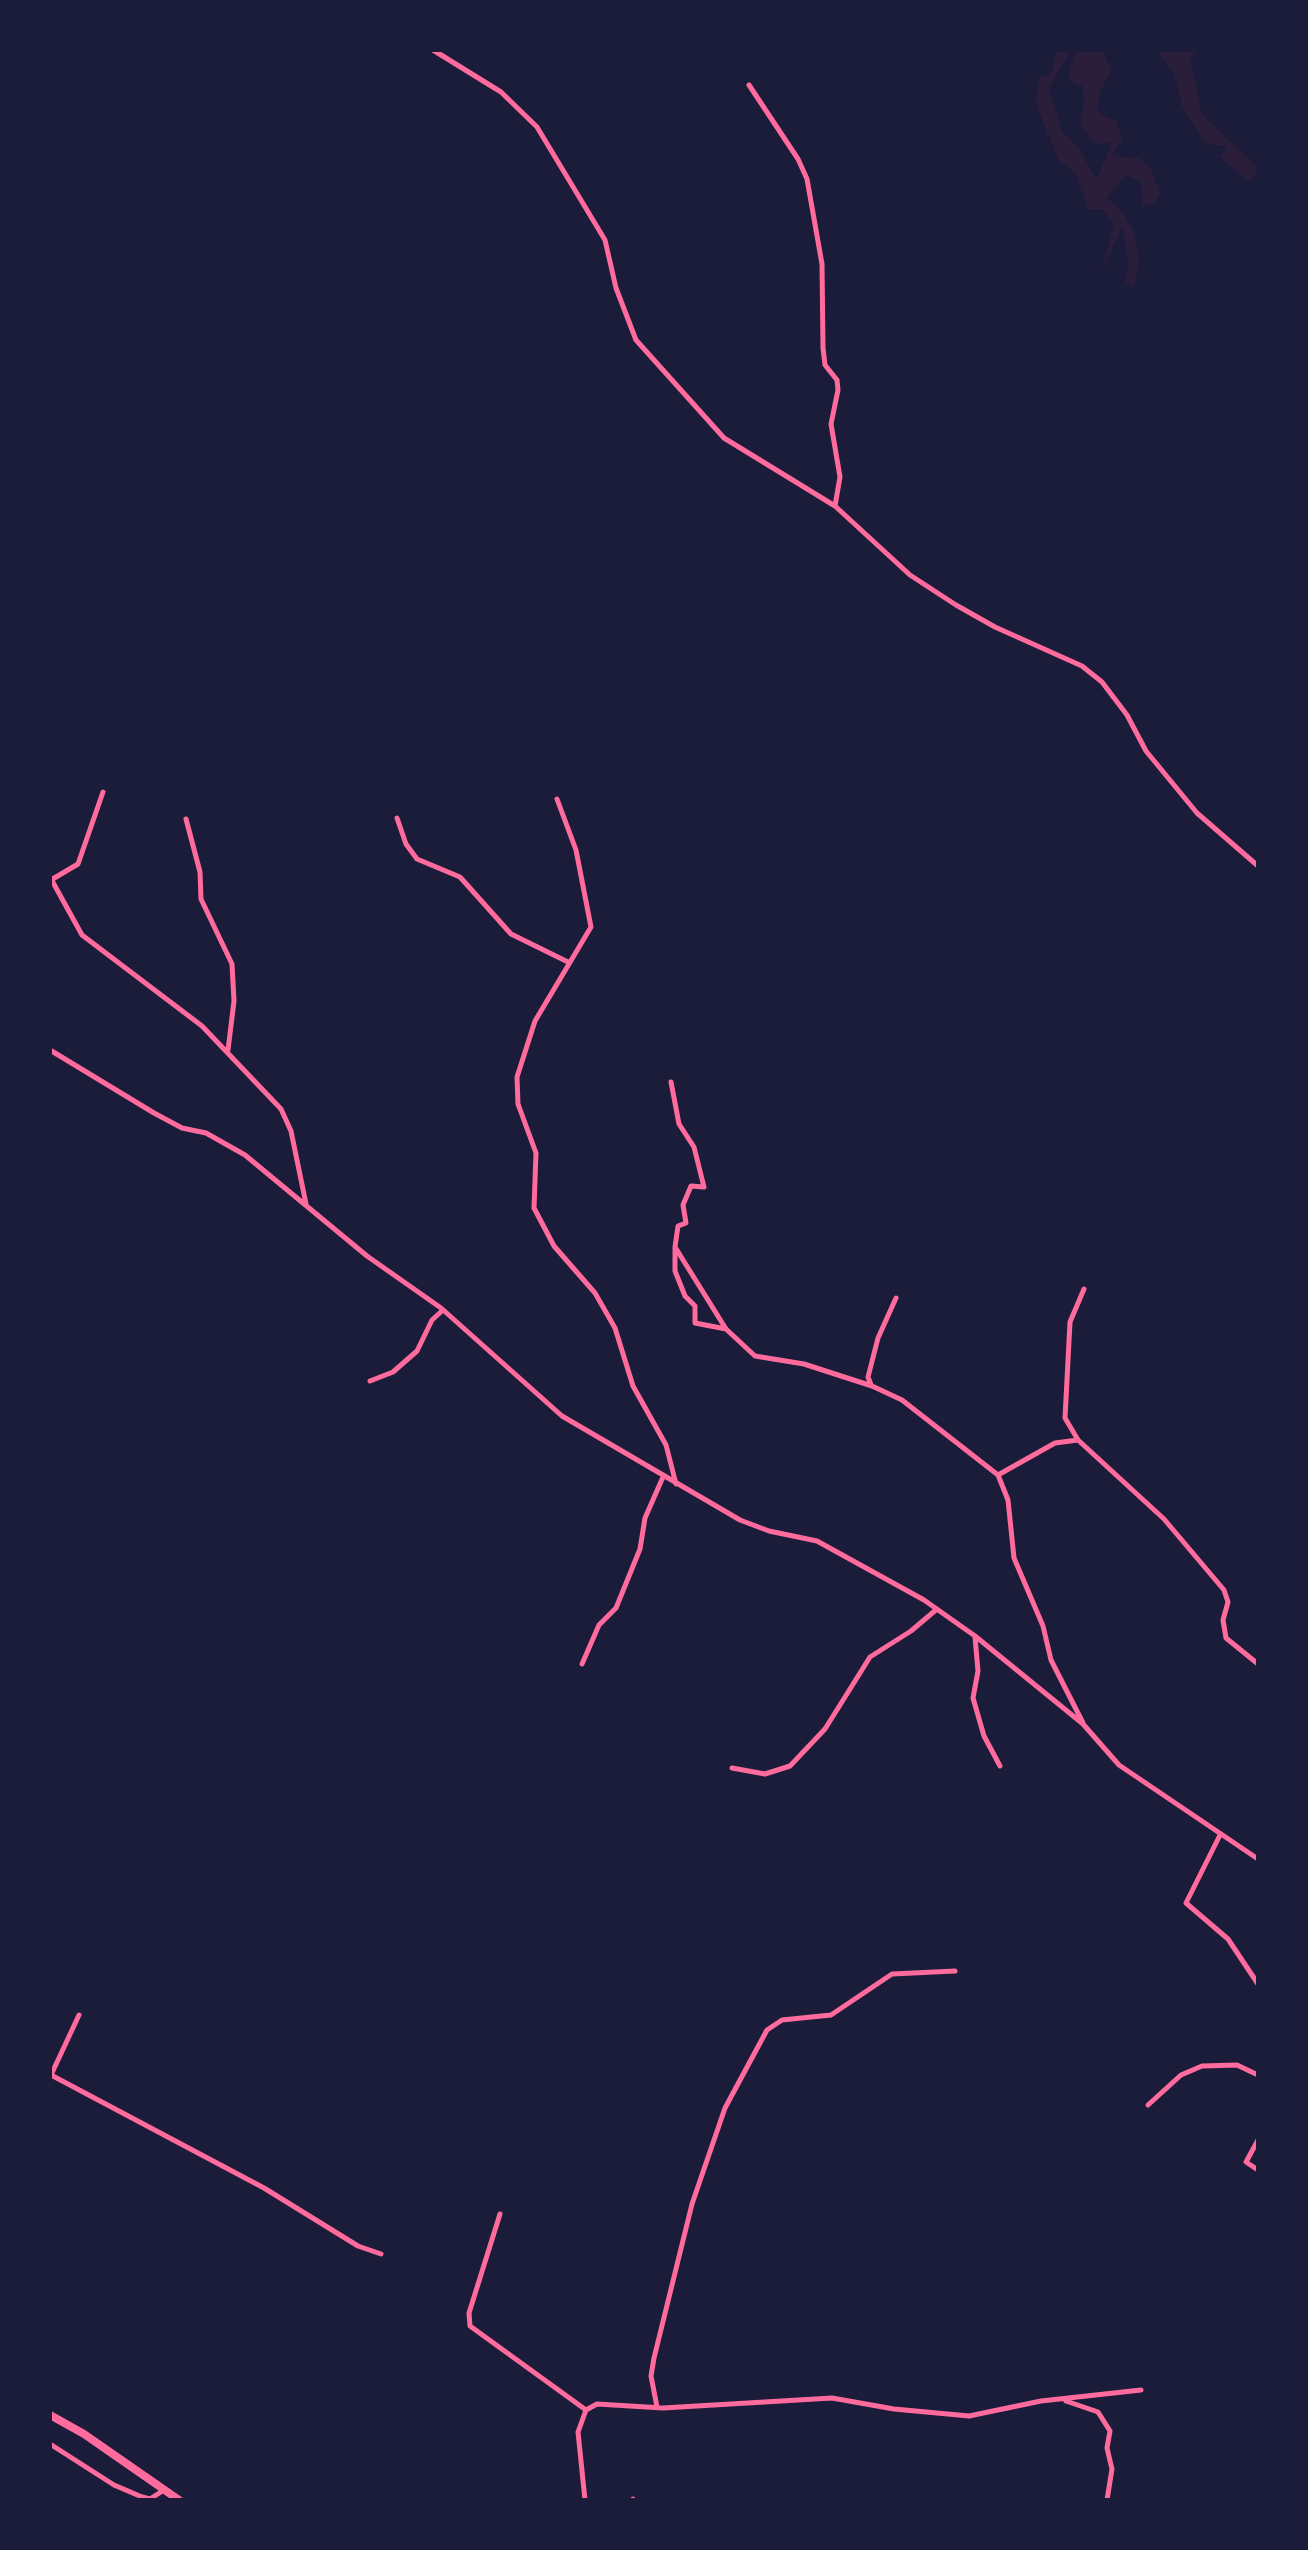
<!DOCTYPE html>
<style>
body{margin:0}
#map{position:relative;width:1308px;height:2550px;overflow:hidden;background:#1b1b3a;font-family:"DejaVu Sans",sans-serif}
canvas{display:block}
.frame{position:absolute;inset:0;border:52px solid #1b1b3a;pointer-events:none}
</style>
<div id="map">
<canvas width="1308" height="2550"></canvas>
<div class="frame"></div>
</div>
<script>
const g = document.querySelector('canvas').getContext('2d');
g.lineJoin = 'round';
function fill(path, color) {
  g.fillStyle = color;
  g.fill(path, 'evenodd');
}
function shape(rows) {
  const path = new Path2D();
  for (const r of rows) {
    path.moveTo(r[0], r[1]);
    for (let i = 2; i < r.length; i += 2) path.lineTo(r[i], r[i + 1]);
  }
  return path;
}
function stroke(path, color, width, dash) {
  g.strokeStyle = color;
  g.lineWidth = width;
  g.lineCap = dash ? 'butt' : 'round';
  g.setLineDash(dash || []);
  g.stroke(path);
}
const green = shape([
 [1057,50,1071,50,1049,88,1062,132,1077,146,1097,179,1112,142,1096,144,1080,126,1084,100,1082,86,1068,80,1076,50,1102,50,1112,70,1099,93,1098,113,1117,121,1122,139,1112,156,1139,158,1150,167,1160,193,1153,204,1142,206,1141,182,1126,175,1107,198,1123,211,1133,231,1139,256,1135,287,1125,282,1129,263,1122,227,1102,270,1114,224,1103,209,1088,209,1075,173,1058,159,1036,104,1039,77,1051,75],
 [1160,50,1199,50,1190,58,1202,114,1258,168,1258,174,1248,181,1219,157,1227,149,1225,146,1205,144,1182,106,1174,73,1161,57]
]);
const minor = shape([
 [433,50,501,92,537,127,605,240,616,288,636,340,724,438,835,506,910,575,956,605,995,627,1082,666,1102,682,1127,715,1146,751,1197,813,1258,866],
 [749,85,798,159,807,179,822,264,823,348,825,365,837,380,838,390,831,424,840,477,835,506],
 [557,799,576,850,591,927,535,1021,517,1077,518,1104,536,1153,534,1208,554,1246,595,1293,615,1328,633,1386,666,1445,676,1484],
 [397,818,406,844,417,859,460,877,511,934,568,962],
 [186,819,200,872,201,899,232,964,234,1001,228,1050],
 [50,877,82,935,202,1026,281,1109,291,1131,306,1204],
 [51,880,78,864,103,792],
 [50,1050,154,1113,182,1128,206,1133,245,1155,367,1256,441,1308,562,1416,740,1520,769,1531,817,1541,924,1600,975,1636,1083,1724,1119,1765,1258,1859],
 [671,1082,679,1124,694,1147,704,1187,691,1186,683,1205,686,1223,678,1226,675,1247,726,1329,755,1356,804,1364,872,1386,902,1400,998,1475,1008,1500,1014,1558,1043,1626,1051,1660,1083,1723],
 [675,1248,675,1271,685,1296,695,1306,695,1323,726,1329],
 [1084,1289,1070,1322,1065,1418,1078,1440,1164,1519,1224,1590,1228,1602,1223,1620,1226,1638,1258,1664],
 [370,1381,393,1372,417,1351,432,1320,443,1310],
 [871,1385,868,1377,878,1338,896,1298],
 [998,1475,1055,1443,1078,1440],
 [975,1637,978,1671,973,1698,984,1736,1000,1766],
 [582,1664,599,1625,616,1608,640,1549,645,1518,663,1477],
 [732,1768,765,1774,790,1766,825,1729,870,1657,911,1631,937,1609],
 [1220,1835,1186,1903,1228,1939,1258,1984],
 [51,2075,264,2188,358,2246,381,2254],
 [51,2075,79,2015],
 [1148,2105,1181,2075,1202,2066,1237,2065,1258,2075],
 [1258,2140,1246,2162,1258,2170],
 [500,2214,469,2313,470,2326,586,2410],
 [1066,2401,1098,2412,1110,2431,1107,2448,1112,2469,1107,2500],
 [657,2407,651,2376,654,2358,692,2204,725,2108,767,2030,782,2020,831,2015,892,1974,955,1971],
 [50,2444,114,2485,142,2497,150,2499,164,2490],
 [633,2499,633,2500],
 [585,2500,578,2432,586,2410,597,2404,663,2408,832,2398,894,2409,969,2416,1041,2401,1141,2390]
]);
const trunk = shape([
 [50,2415,84,2434,179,2500]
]);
fill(green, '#2a1e3b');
stroke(minor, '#ff6b9d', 5);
stroke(trunk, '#ff6b9d', 8);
</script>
